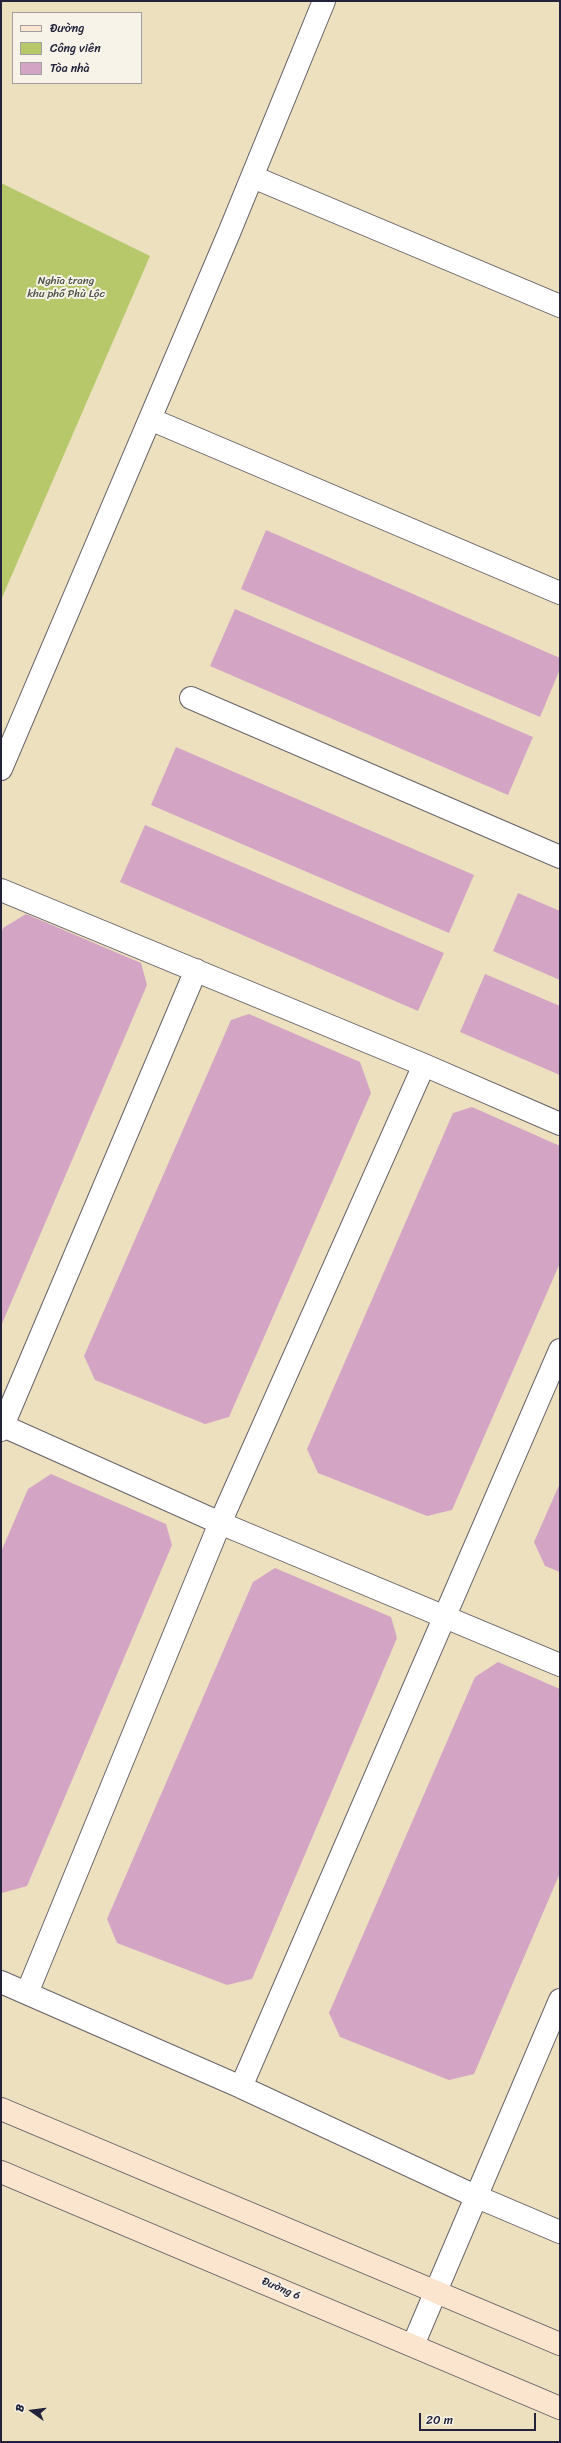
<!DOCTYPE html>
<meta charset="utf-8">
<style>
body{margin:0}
#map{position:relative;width:561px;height:2443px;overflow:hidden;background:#ece0bf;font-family:Sriracha,sans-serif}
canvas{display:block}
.frame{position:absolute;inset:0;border:2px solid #22223b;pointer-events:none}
.legend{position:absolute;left:12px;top:12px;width:130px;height:72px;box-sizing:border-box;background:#f7f3e8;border:1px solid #a29fa3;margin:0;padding:5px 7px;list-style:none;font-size:12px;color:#22223b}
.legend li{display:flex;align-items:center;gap:8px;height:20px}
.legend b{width:20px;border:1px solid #a29fa3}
.north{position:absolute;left:12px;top:2391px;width:40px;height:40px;-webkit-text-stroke:3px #f7f3e8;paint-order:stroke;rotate:284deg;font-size:11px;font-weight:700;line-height:16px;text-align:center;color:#22223b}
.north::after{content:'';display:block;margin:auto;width:14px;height:18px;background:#22223b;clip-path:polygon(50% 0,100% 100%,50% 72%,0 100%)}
.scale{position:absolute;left:419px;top:2413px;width:117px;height:18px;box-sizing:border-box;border:2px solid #22223b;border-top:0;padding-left:5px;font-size:12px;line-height:14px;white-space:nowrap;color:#22223b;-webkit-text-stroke:3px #f7f3e8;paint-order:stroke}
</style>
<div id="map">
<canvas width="561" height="2443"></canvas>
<div class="frame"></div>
<ul class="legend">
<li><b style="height:5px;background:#fce5cf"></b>Đường</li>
<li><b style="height:11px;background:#b7c86b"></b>Công viên</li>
<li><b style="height:11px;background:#d4a4c5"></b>Tòa nhà</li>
</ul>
<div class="north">B</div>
<div class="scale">20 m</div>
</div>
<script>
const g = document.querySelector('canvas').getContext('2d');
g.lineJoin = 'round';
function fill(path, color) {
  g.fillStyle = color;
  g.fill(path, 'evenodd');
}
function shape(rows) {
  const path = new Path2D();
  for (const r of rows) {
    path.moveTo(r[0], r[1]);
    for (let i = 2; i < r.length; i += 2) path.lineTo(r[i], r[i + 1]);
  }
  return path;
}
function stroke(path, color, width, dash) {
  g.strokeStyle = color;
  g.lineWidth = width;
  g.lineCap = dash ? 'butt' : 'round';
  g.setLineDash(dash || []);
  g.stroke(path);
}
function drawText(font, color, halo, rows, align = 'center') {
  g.font = font + ' Sriracha,sans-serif';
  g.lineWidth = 4;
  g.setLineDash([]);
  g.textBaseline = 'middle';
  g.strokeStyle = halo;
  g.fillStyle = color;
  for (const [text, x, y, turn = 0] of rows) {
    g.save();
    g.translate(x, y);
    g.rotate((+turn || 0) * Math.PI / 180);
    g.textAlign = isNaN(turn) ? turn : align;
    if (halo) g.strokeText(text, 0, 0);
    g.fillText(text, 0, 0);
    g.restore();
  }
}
const green = shape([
 [1,183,150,256,1,600]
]);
const building = shape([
 [266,530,560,658,560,669,540,717,241,589],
 [235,609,533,737,508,795,210,666],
 [176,747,474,875,449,933,151,805],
 [145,825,444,953,418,1011,120,882],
 [518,893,560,911,560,980,493,951],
 [26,914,141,963,147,985,1,1326,1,934,3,928],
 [485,974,560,1006,560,1075,460,1032],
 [249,1014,360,1062,371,1093,229,1417,205,1424,95,1380,84,1356,231,1020],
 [472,1107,560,1146,560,1263,452,1510,427,1516,318,1473,307,1449,453,1113],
 [51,1474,166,1524,172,1545,27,1886,2,1893,1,1552,28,1489],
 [560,1483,560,1572,545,1566,534,1542],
 [275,1568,391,1617,397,1638,252,1979,227,1985,117,1943,107,1919,253,1582],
 [498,1662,560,1689,560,1873,474,2074,449,2080,340,2037,329,2013,475,1677]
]);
const street = shape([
 [253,177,560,306],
 [150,419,560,593],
 [191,698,560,857],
 [1,769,229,233,324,1],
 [1,890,424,1065,560,1124],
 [1,1425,220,1523,560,1665],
 [1,1430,196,970],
 [1,1982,241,2087,475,2196,560,2232],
 [27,1993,220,1523,424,1065],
 [241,2087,560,1350],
 [413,2345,560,2000]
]);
const secondary = shape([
 [1,2109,560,2344],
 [1,2172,560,2408]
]);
const parkNames = [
 ["Nghĩa trang",66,281],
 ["khu phố Phù Lộc",66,294]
];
const streetNames = [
 ["Đường 6",281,2289,23]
];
fill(green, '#b7c86b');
fill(building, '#d4a4c5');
stroke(street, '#696469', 24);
stroke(secondary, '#696469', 24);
stroke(street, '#fff', 22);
stroke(secondary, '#fce5cf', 22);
drawText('11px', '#4f5449', '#f7f3e8', parkNames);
drawText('11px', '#22223b', '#f7f3e8', streetNames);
</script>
